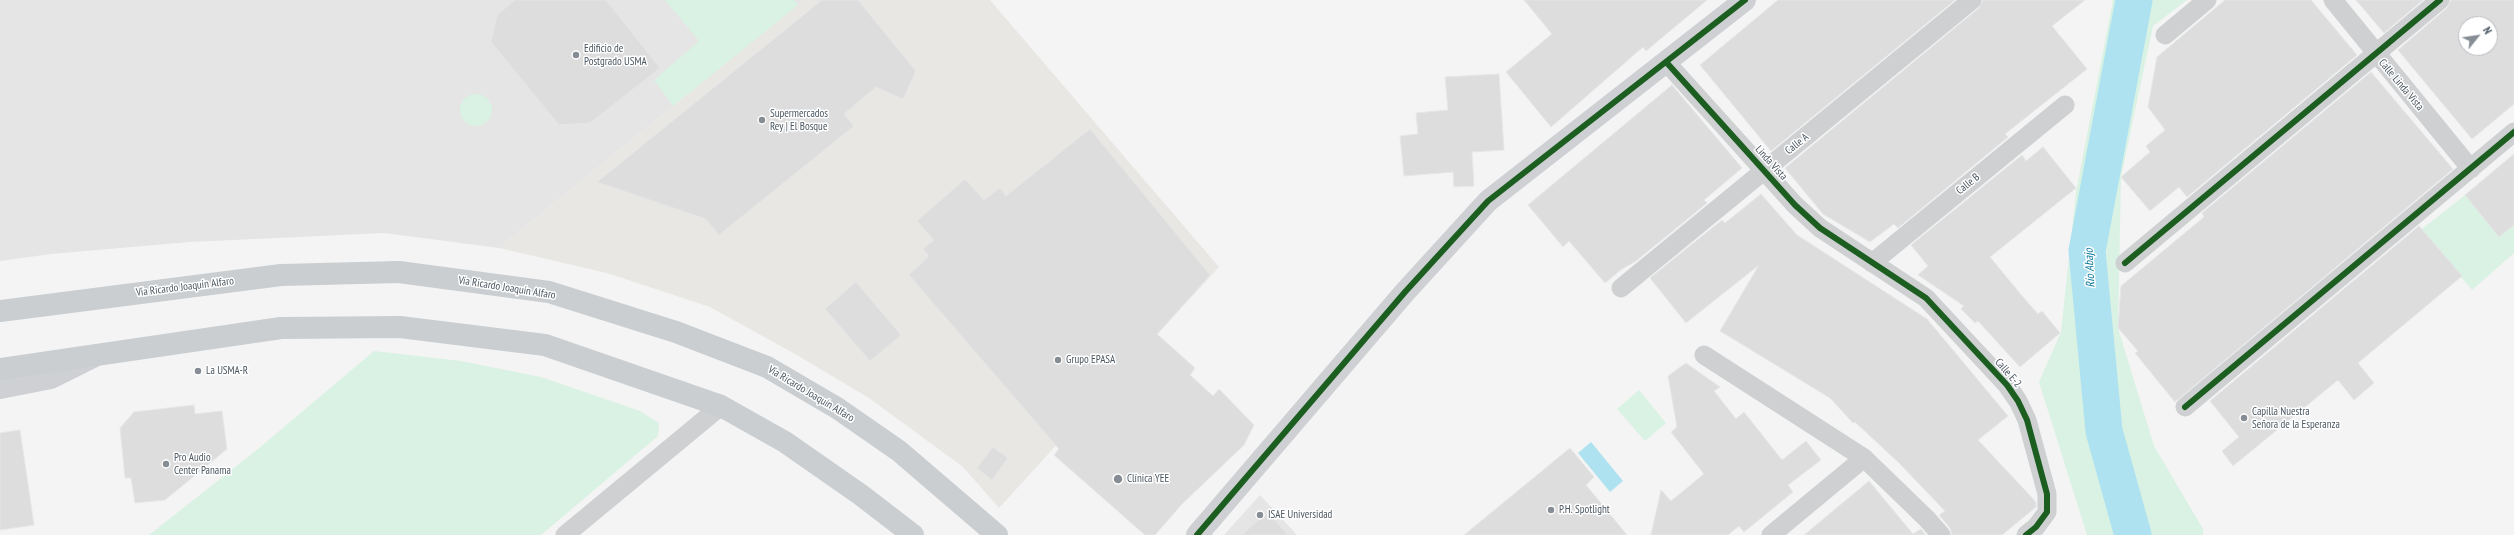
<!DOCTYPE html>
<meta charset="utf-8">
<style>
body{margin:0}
#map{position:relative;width:2514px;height:535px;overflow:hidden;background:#f4f4f4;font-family:"PT Sans Narrow",sans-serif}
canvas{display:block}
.north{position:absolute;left:2458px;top:16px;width:40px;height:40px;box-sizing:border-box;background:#fff;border:1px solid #b7bbc0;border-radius:50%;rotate:60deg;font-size:11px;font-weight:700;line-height:16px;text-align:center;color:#4a5661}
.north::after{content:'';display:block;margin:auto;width:14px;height:18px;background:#868d94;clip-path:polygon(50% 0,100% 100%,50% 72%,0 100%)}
</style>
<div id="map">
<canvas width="2514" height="535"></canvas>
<div class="north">N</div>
</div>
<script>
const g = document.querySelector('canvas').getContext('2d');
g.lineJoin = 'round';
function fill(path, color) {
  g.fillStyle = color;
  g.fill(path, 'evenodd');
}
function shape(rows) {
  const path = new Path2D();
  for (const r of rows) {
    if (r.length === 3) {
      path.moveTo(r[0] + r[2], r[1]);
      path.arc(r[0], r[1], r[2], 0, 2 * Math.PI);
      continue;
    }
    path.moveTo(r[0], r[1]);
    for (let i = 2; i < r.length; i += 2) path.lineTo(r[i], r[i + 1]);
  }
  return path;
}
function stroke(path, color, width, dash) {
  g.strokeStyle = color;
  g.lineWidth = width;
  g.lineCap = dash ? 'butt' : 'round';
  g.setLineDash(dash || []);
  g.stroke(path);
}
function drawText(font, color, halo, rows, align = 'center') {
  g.font = font + ' "PT Sans Narrow",sans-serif';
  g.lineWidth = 3;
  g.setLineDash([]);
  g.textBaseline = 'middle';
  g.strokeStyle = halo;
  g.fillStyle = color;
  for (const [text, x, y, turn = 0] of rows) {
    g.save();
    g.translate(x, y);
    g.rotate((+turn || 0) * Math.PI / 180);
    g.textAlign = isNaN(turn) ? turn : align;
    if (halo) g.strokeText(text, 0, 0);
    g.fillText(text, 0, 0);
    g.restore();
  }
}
const commercial = shape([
 [803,0,990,0,1219,267,999,508,963,467,869,398,795,354,710,307,607,273,499,248]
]);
const education = shape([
 [0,0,803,0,499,248,384,233,190,242,51,254,0,261],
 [1260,495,1297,535,1224,535]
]);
const green = shape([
 [665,0,794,0,798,5,673,106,654,80,699,41],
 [2113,0,2187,0,2153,26,2121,177,2118,328,2154,446,2203,529,2203,535,2087,535,2039,382,2061,332,2076,192],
 [476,110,16],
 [2465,195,2499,237,2514,225,2514,253,2472,290,2422,229],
 [374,351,461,361,541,377,640,411,659,423,658,436,541,535,149,535,258,449],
 [1639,390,1666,423,1645,441,1617,409]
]);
const water = shape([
 [1591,442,1623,481,1610,492,1578,453]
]);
const river = shape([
 [2133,535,2104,431,2087,251,2134,0]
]);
const building = shape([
 [515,0,606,0,660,68,590,123,559,125,491,42,497,15,515,0],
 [822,0,858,0,916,71,903,99,876,87,844,114,854,126,719,235,706,219,597,182,822,0],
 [1524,0,1707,0,1646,51,1643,47,1551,127,1506,72,1552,34,1524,0],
 [1778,0,1955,0,1771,151,1700,65,1778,0],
 [1983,0,2085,0,2052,26,2087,69,2005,134,2008,137,1898,228,1894,224,1870,242,1823,214,1785,168,1979,8,1983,0],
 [2225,0,2311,0,2357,55,2187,197,2179,187,2150,211,2121,177,2150,152,2146,146,2165,130,2148,107,2157,57,2225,0],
 [2356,0,2423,0,2384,33,2356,0],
 [2451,0,2514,0,2514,104,2472,139,2398,50,2447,8,2451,0],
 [2466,24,2490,24,2490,48,2466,48,2466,24],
 [2371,72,2453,169,2175,402,2135,353,2138,351,2118,328,2121,286,2204,217,2202,213,2371,72],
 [1499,74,1504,150,1472,152,1474,186,1454,187,1453,172,1404,176,1400,136,1418,134,1416,113,1448,110,1445,77,1499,74],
 [1672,85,1742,168,1704,200,1707,203,1636,261,1622,269,1605,283,1569,241,1563,247,1528,205,1672,85],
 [1090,129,1210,275,1157,334,1195,368,1190,375,1213,396,1219,389,1254,425,1244,445,1182,504,1155,535,1145,535,1054,455,1059,449,909,275,929,256,923,249,934,240,917,221,965,179,984,200,1000,188,1006,196,1090,129],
 [2043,147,2076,188,1990,257,2023,297,2038,314,2042,311,2060,333,2020,367,1978,321,1975,323,1961,309,1964,306,1918,275,1928,266,1911,245,2022,155,2026,161,2043,147],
 [2514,154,2514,225,2499,237,2465,195,2514,154],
 [1761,194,1797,235,1927,319,2008,416,1978,440,2036,502,2036,507,2002,535,1952,535,1950,528,1939,515,1945,511,1899,463,1855,422,1853,423,1830,398,1720,331,1759,265,1686,323,1650,278,1722,220,1725,223,1761,194],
 [2419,226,2462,276,2358,363,2374,383,2354,400,2338,380,2233,466,2222,451,2239,437,2210,401,2419,226],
 [856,282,901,335,870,361,825,309,856,282],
 [1686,363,1720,387,1714,391,1736,419,1744,412,1782,460,1806,441,1821,460,1788,485,1793,492,1744,532,1739,526,1728,535,1651,535,1661,490,1671,501,1704,474,1671,432,1677,427,1668,376,1686,363],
 [194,405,195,414,222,411,227,449,165,500,135,503,131,478,125,478,120,428,134,412,194,405],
 [20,430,34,525,0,530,0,433,20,430],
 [993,447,1008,458,992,480,977,468,993,447],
 [1570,448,1594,477,1586,485,1627,535,1464,535,1570,448],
 [1869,481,1913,534,1921,529,1926,535,1804,535,1869,481],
 [1268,512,1288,535,1241,535,1268,512]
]);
const street = shape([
 [2333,0,2471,169],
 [2165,35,2207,0],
 [1667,63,1795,205,1820,228,1926,298,2007,385,2018,401,2027,420,2047,494,2047,512,2036,527,2026,535],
 [1872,263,2065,105],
 [2125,263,2440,0],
 [1621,288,1972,0],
 [1704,355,1864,458,1927,519,1941,535],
 [2185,407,2514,132],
 [565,535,721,406],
 [1771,535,1864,458]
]);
const secondary = shape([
 [0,388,51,378,93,357],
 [1197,535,1405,292,1488,201,1745,0]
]);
const primary = shape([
 [0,311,281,275,399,272,549,292,676,332,767,367,837,408,899,451,997,535],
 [0,369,281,328,400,327,545,345,721,406,785,442,861,495,913,535]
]);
const cycleway = shape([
 [1667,63,1795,205,1820,228,1926,298,2007,385,2018,401,2027,420,2047,494,2047,512,2036,527,2026,535],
 [2125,263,2440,0],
 [2185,407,2514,132],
 [1197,535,1405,292,1488,201,1745,0]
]);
const markers = [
 [576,55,4,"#868d94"],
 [762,120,4,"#868d94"],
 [1058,360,4,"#868d94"],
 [198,371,4,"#868d94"],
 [2244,418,4,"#868d94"],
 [166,464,4,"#868d94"],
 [1118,479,5,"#868d94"],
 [1551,510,4,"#868d94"],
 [1260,515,4,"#868d94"]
];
const poiNames = [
 ["Edificio de",584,49],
 ["Postgrado USMA",584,62],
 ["Supermercados",770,114],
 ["Rey | El Bosque",770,127],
 ["Grupo EPASA",1066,360],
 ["La USMA-R",206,371],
 ["Capilla Nuestra",2252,412],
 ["Señora de la Esperanza",2252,425],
 ["Pro Audio",174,458],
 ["Center Panama",174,471],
 ["Clínica YEE",1127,479],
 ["P.H. Spotlight",1559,510],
 ["ISAE Universidad",1268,515]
];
const streetNames = [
 ["Calle Linda Vista",2401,85,50],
 ["Calle A",1797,144,-39],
 ["Linda Vista",1771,163,48],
 ["Calle B",1968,184,-39],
 ["Vía Ricardo Joaquín Alfaro",185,287,-7],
 ["Vía Ricardo Joaquín Alfaro",507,288,9],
 ["Calle E-2",2008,373,49],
 ["Vía Ricardo Joaquín Alfaro",811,394,31]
];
const waterNames = [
 ["Río Abajo",2090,268,-93]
];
fill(commercial, '#e8e7e3');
fill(education, '#e6e5e6');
fill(green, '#d9f2e3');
fill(water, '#aee2f0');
stroke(river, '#aee2f0', 37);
fill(building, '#ddddde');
stroke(building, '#e5e6e7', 1);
stroke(street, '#ced0d2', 19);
stroke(secondary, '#ced0d4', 22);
stroke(primary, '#caced1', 22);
stroke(cycleway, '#1b5e20', 6);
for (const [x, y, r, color] of markers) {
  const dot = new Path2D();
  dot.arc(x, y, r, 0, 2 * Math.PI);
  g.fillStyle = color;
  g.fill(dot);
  stroke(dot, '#fff', 1.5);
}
drawText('11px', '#4a5661', '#fff', poiNames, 'left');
drawText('11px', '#4a5661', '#fff', streetNames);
drawText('italic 12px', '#0c7c9b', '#fff', waterNames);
</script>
